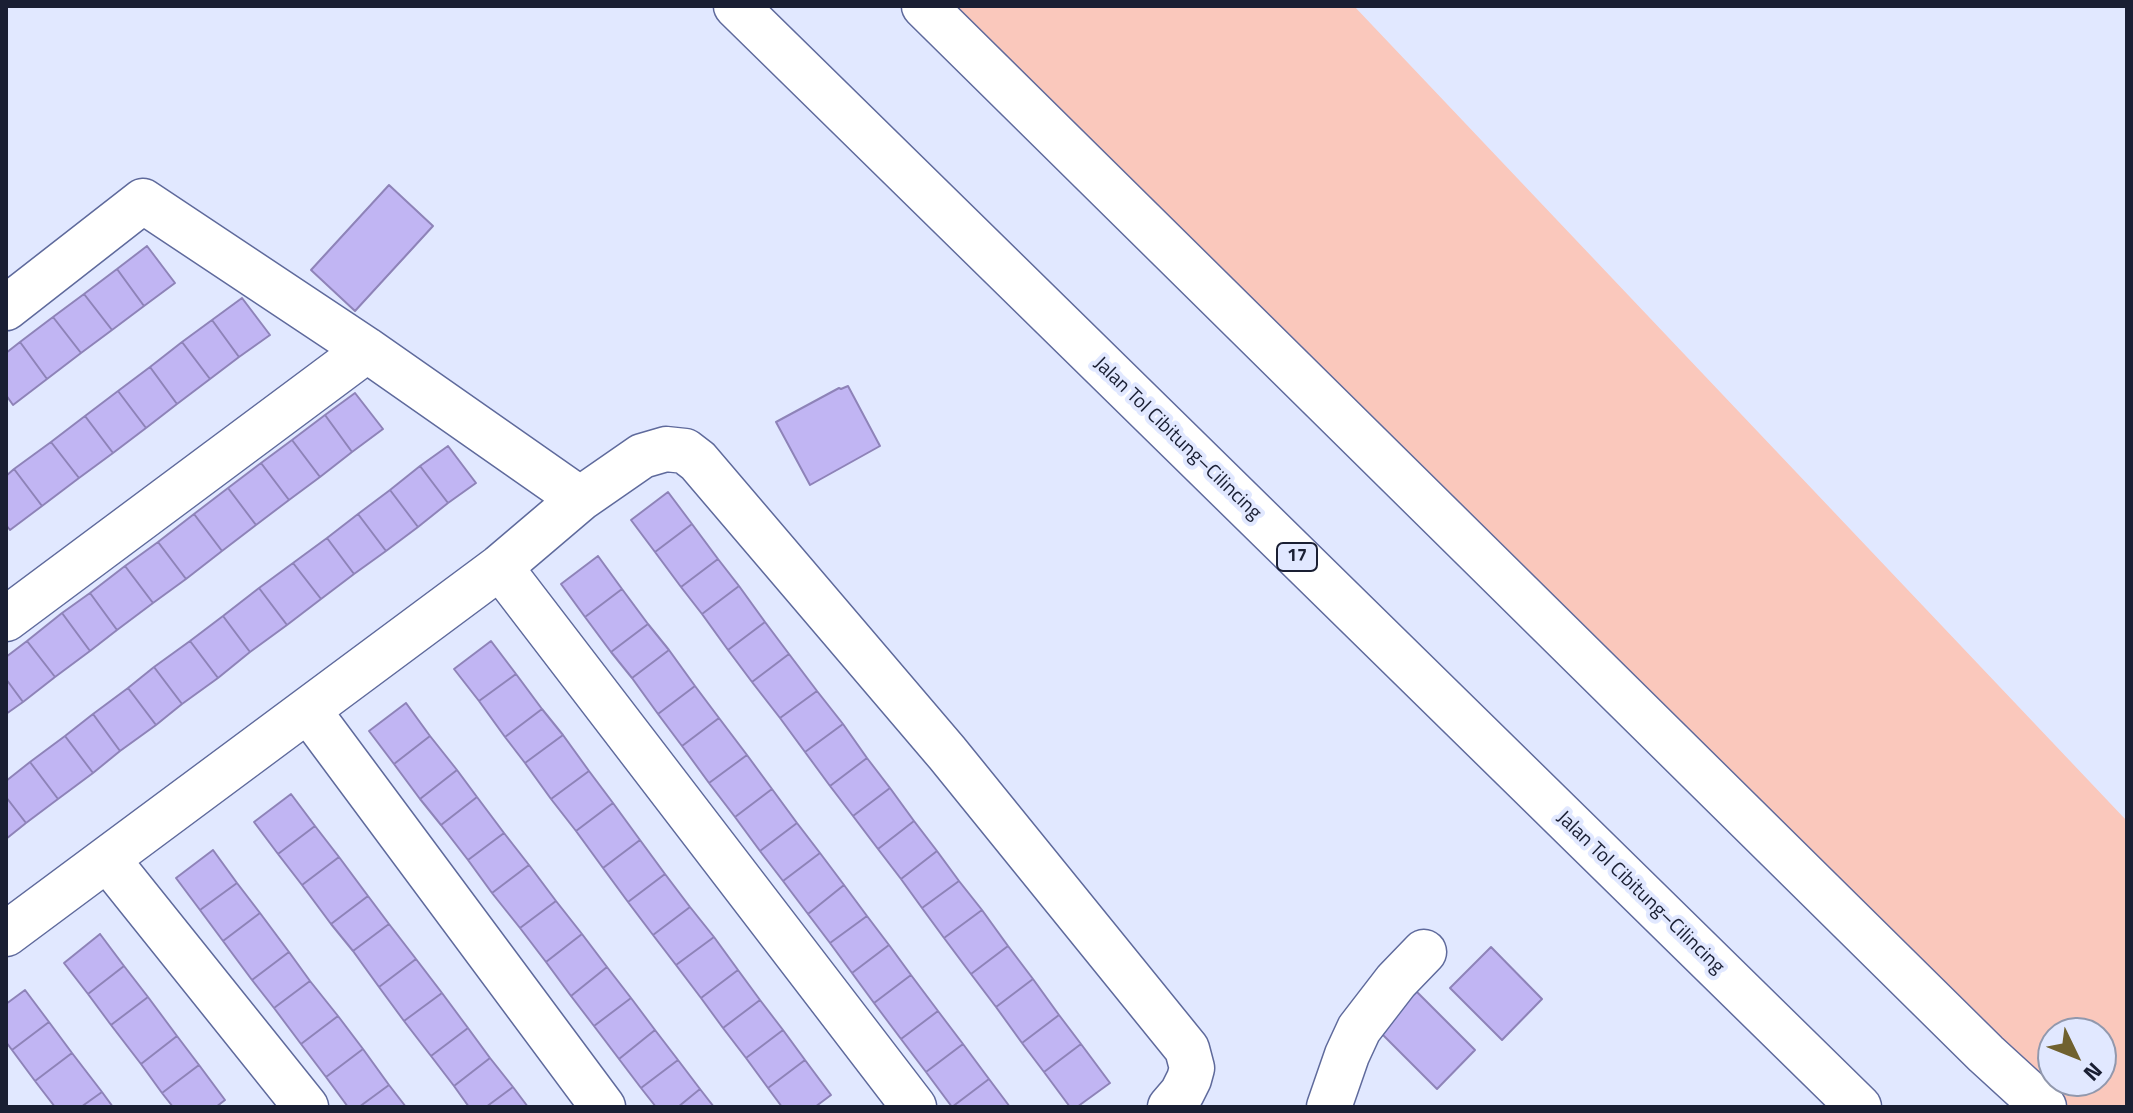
<!DOCTYPE html>
<meta charset="utf-8">
<style>
body{margin:0}
#map{position:relative;width:2133px;height:1113px;overflow:hidden;background:#e1e8ff;font-family:"Titillium Web",sans-serif}
canvas{display:block}
.frame{position:absolute;inset:0;border:8px solid #1a1f33;pointer-events:none}
.north{position:absolute;left:2037px;top:1017px;width:80px;height:80px;box-sizing:border-box;background:#e1e8ff;border:2px solid #9198ad;border-radius:50%;rotate:133deg;font-size:22px;font-weight:700;line-height:32px;text-align:center;color:#1a1f33}
.north::after{content:'';display:block;margin:auto;width:28px;height:36px;background:#70612f;clip-path:polygon(50% 0,100% 100%,50% 72%,0 100%)}
</style>
<div id="map">
<canvas width="2133" height="1113"></canvas>
<div class="frame"></div>
<div class="north">N</div>
</div>
<script>
const g = document.querySelector('canvas').getContext('2d');
g.lineJoin = 'round';
function fill(path, color) {
  g.fillStyle = color;
  g.fill(path, 'evenodd');
}
function shape(rows) {
  const path = new Path2D();
  for (const r of rows) {
    path.moveTo(r[0], r[1]);
    for (let i = 2; i < r.length; i += 2) path.lineTo(r[i], r[i + 1]);
  }
  return path;
}
function stroke(path, color, width, dash) {
  g.strokeStyle = color;
  g.lineWidth = width;
  g.lineCap = dash ? 'butt' : 'round';
  g.setLineDash(dash || []);
  g.stroke(path);
}
function drawText(font, color, halo, rows, align = 'center') {
  g.font = font + ' "Titillium Web",sans-serif';
  g.lineWidth = 8;
  g.setLineDash([]);
  g.textBaseline = 'middle';
  g.strokeStyle = halo;
  g.fillStyle = color;
  for (const [text, x, y, turn = 0] of rows) {
    g.save();
    g.translate(x, y);
    g.rotate((+turn || 0) * Math.PI / 180);
    g.textAlign = isNaN(turn) ? turn : align;
    if (halo) g.strokeText(text, 0, 0);
    g.fillText(text, 0, 0);
    g.restore();
  }
}
const green = shape([
 [924,6,1354,6,2127,821,2127,1107,2056,1107],
 [2053,1033,2101,1033,2101,1081,2053,1081]
]);
const building = shape([
 [389,185,433,226,355,311,311,270,389,185],
 [147,246,175,283,144,306,117,269,147,246],
 [117,269,144,306,112,330,84,294,117,269],
 [84,294,112,330,81,353,53,317,84,294],
 [242,298,270,335,239,357,212,320,242,298],
 [53,317,81,353,47,379,20,342,53,317],
 [212,320,239,357,210,379,182,342,212,320],
 [20,342,47,379,13,405,6,395,6,353,20,342],
 [182,342,210,379,177,404,150,367,182,342],
 [150,367,177,404,146,428,118,391,150,367],
 [848,386,880,446,810,485,776,422,839,388,841,389,848,386],
 [118,391,146,428,113,453,85,416,118,391],
 [355,393,383,429,352,452,325,415,355,393],
 [325,415,352,452,320,477,292,440,325,415],
 [85,416,113,453,79,478,51,442,85,416],
 [292,440,320,477,289,500,261,463,292,440],
 [51,442,79,478,42,506,14,469,51,442],
 [448,446,476,483,448,503,420,466,448,446],
 [261,463,289,500,256,525,228,488,261,463],
 [420,466,448,503,418,527,390,490,420,466],
 [14,469,42,506,10,530,6,525,6,476,14,469],
 [228,488,256,525,222,551,194,514,228,488],
 [390,490,418,527,386,551,358,514,390,490],
 [668,492,692,524,655,552,631,520,668,492],
 [194,514,222,551,186,579,158,542,194,514],
 [358,514,386,551,354,574,327,538,358,514],
 [692,524,718,559,681,587,655,552,692,524],
 [327,538,354,574,321,599,293,563,327,538],
 [158,542,186,579,153,603,125,566,158,542],
 [598,556,622,589,585,617,561,584,598,556],
 [718,559,739,586,702,614,681,587,718,559],
 [293,563,321,599,287,625,259,588,293,563],
 [125,566,153,603,117,630,90,593,125,566],
 [739,586,765,622,728,650,702,614,739,586],
 [259,588,287,625,250,652,223,616,259,588],
 [622,589,648,624,611,652,585,617,622,589],
 [90,593,117,630,90,651,62,613,90,593],
 [62,613,90,651,55,677,27,641,62,613],
 [223,616,250,652,218,678,190,641,223,616],
 [765,622,789,654,752,682,728,650,765,622],
 [648,624,669,650,632,678,611,652,648,624],
 [27,641,55,677,23,702,6,679,6,657,27,641],
 [190,641,218,678,182,704,154,667,190,641],
 [491,641,516,674,479,701,454,669,491,641],
 [669,650,695,686,658,714,632,678,669,650],
 [789,654,817,691,780,718,752,682,789,654],
 [154,667,182,704,156,725,128,688,154,667],
 [516,674,542,709,505,737,479,701,516,674],
 [6,679,23,702,6,714,6,679],
 [695,686,719,718,682,746,658,714,695,686],
 [128,688,156,725,120,751,93,714,128,688],
 [817,691,843,724,805,752,780,718,817,691],
 [406,703,430,736,394,764,369,731,406,703],
 [542,709,563,735,525,763,505,737,542,709],
 [93,714,120,751,93,773,65,736,93,714],
 [719,718,747,755,709,783,682,746,719,718],
 [843,724,867,758,830,786,805,752,843,724],
 [563,735,589,771,551,799,525,763,563,735],
 [65,736,93,773,58,799,30,762,65,736],
 [430,736,457,770,420,799,394,764,430,736],
 [747,755,772,789,735,817,709,783,747,755],
 [867,758,890,788,853,816,830,786,867,758],
 [30,762,58,799,26,823,6,797,6,781,30,762],
 [457,770,477,797,441,825,420,799,457,770],
 [589,771,613,803,576,831,551,799,589,771],
 [890,788,914,821,878,849,853,816,890,788],
 [772,789,797,823,760,851,735,817,772,789],
 [291,794,315,826,278,854,254,822,291,794],
 [6,797,26,823,6,839,6,797],
 [477,797,504,833,468,860,441,825,477,797],
 [613,803,640,840,603,868,576,831,613,803],
 [914,821,937,851,901,879,878,849,914,821],
 [797,823,820,853,783,881,760,851,797,823],
 [315,826,339,857,302,885,278,854,315,826],
 [504,833,529,865,492,893,468,860,504,833],
 [640,840,665,874,628,902,603,868,640,840],
 [213,850,237,883,200,910,176,878,213,850],
 [937,851,959,881,922,908,901,879,937,851],
 [820,853,844,885,808,914,783,881,820,853],
 [339,857,368,896,331,924,302,885,339,857],
 [529,865,556,901,520,928,492,893,529,865],
 [665,874,690,907,653,935,628,902,665,874],
 [959,881,982,910,944,938,922,908,959,881],
 [237,883,260,913,223,941,200,910,237,883],
 [844,885,867,916,830,943,808,914,844,885],
 [368,896,389,924,353,951,331,924,368,896],
 [556,901,582,934,546,962,520,928,556,901],
 [690,907,714,937,676,965,653,935,690,907],
 [982,910,1008,946,971,974,944,938,982,910],
 [260,913,289,952,252,980,223,941,260,913],
 [867,916,889,945,852,973,830,943,867,916],
 [389,924,416,959,379,987,353,951,389,924],
 [100,934,124,966,88,994,64,963,100,934],
 [582,934,607,967,571,996,546,962,582,934],
 [714,937,738,970,701,998,676,965,714,937],
 [889,945,911,975,874,1003,852,973,889,945],
 [1008,946,1033,979,996,1007,971,974,1008,946],
 [1491,947,1542,999,1502,1040,1450,988,1491,947],
 [289,952,310,981,274,1008,252,980,289,952],
 [416,959,442,993,404,1021,379,987,416,959],
 [124,966,148,997,111,1025,88,994,124,966],
 [607,967,631,998,594,1026,571,996,607,967],
 [738,970,760,1000,723,1028,701,998,738,970],
 [911,975,938,1011,901,1039,874,1003,911,975],
 [1033,979,1059,1015,1022,1043,996,1007,1033,979],
 [310,981,338,1016,301,1044,274,1008,310,981],
 [1414,989,1475,1050,1437,1089,1376,1028,1414,989],
 [25,990,49,1022,12,1050,6,1042,6,1004,25,990],
 [442,993,468,1028,431,1056,404,1021,442,993],
 [148,997,177,1036,141,1064,111,1025,148,997],
 [631,998,655,1030,619,1059,594,1026,631,998],
 [760,1000,783,1030,746,1058,723,1028,760,1000],
 [938,1011,963,1044,926,1072,901,1039,938,1011],
 [1059,1015,1081,1044,1044,1072,1022,1043,1059,1015],
 [338,1016,363,1049,326,1077,301,1044,338,1016],
 [49,1022,72,1053,35,1081,12,1050,49,1022],
 [468,1028,490,1058,454,1086,431,1056,468,1028],
 [655,1030,678,1060,641,1088,619,1059,655,1030],
 [783,1030,805,1060,768,1088,746,1058,783,1030],
 [177,1036,199,1065,162,1093,141,1064,177,1036],
 [963,1044,989,1079,952,1107,926,1072,963,1044],
 [1081,1044,1110,1083,1077,1107,1070,1107,1044,1072,1081,1044],
 [363,1049,389,1085,359,1107,348,1107,326,1077,363,1049],
 [72,1053,102,1092,81,1107,55,1107,35,1081,72,1053],
 [490,1058,513,1087,486,1107,469,1107,454,1086,490,1058],
 [678,1060,700,1089,678,1107,656,1107,641,1088,678,1060],
 [805,1060,831,1095,815,1107,782,1107,768,1088,805,1060],
 [199,1065,225,1100,216,1107,173,1107,162,1093,199,1065],
 [989,1079,1010,1107,952,1107,989,1079],
 [389,1085,406,1107,359,1107,389,1085],
 [513,1087,528,1107,486,1107,513,1087],
 [700,1089,714,1107,678,1107,700,1089],
 [102,1092,113,1107,81,1107,102,1092]
]);
const minor = shape([
 [6,308,143,201,367,350,580,499],
 [500,567,914,1107],
 [6,619,367,350],
 [308,710,603,1107],
 [108,860,306,1107],
 [6,934,500,567,580,499,642,456,666,449,685,451,698,461,947,753,1187,1049,1192,1068,1189,1079,1182,1093,1170,1107],
 [1329,1107,1347,1055,1359,1029,1396,981,1424,952]
]);
const motorway = shape([
 [736,6,1859,1107],
 [924,6,1986,1054,2044,1107]
]);
const shields = [
 [1297,557,40]
];
const shieldNames = [
 ["17",1297,557]
];
const streetNames = [
 ["Jalan Tol Cibitung–Cilincing",1177,439,44],
 ["Jalan Tol Cibitung–Cilincing",1640,893,44]
];
fill(green, '#fac8bc');
fill(building, '#c1b5f3');
stroke(building, '#8e83b8', 2);
stroke(minor, '#5f6a9c', 47);
stroke(motorway, '#5f6a9c', 47);
stroke(minor, '#fff', 44);
stroke(motorway, '#fff', 44);
for (const [x, y, w] of shields) {
  const box = new Path2D();
  box.roundRect(x - w / 2, y - 14, w, 28, 6);
  g.fillStyle = '#e1e8ff';
  g.fill(box);
  stroke(box, '#1a1f33', 2);
}
drawText('bold 18px', '#1a1f33', null, shieldNames);
drawText('20px', '#1a1f33', '#e1e8ff', streetNames);
</script>
